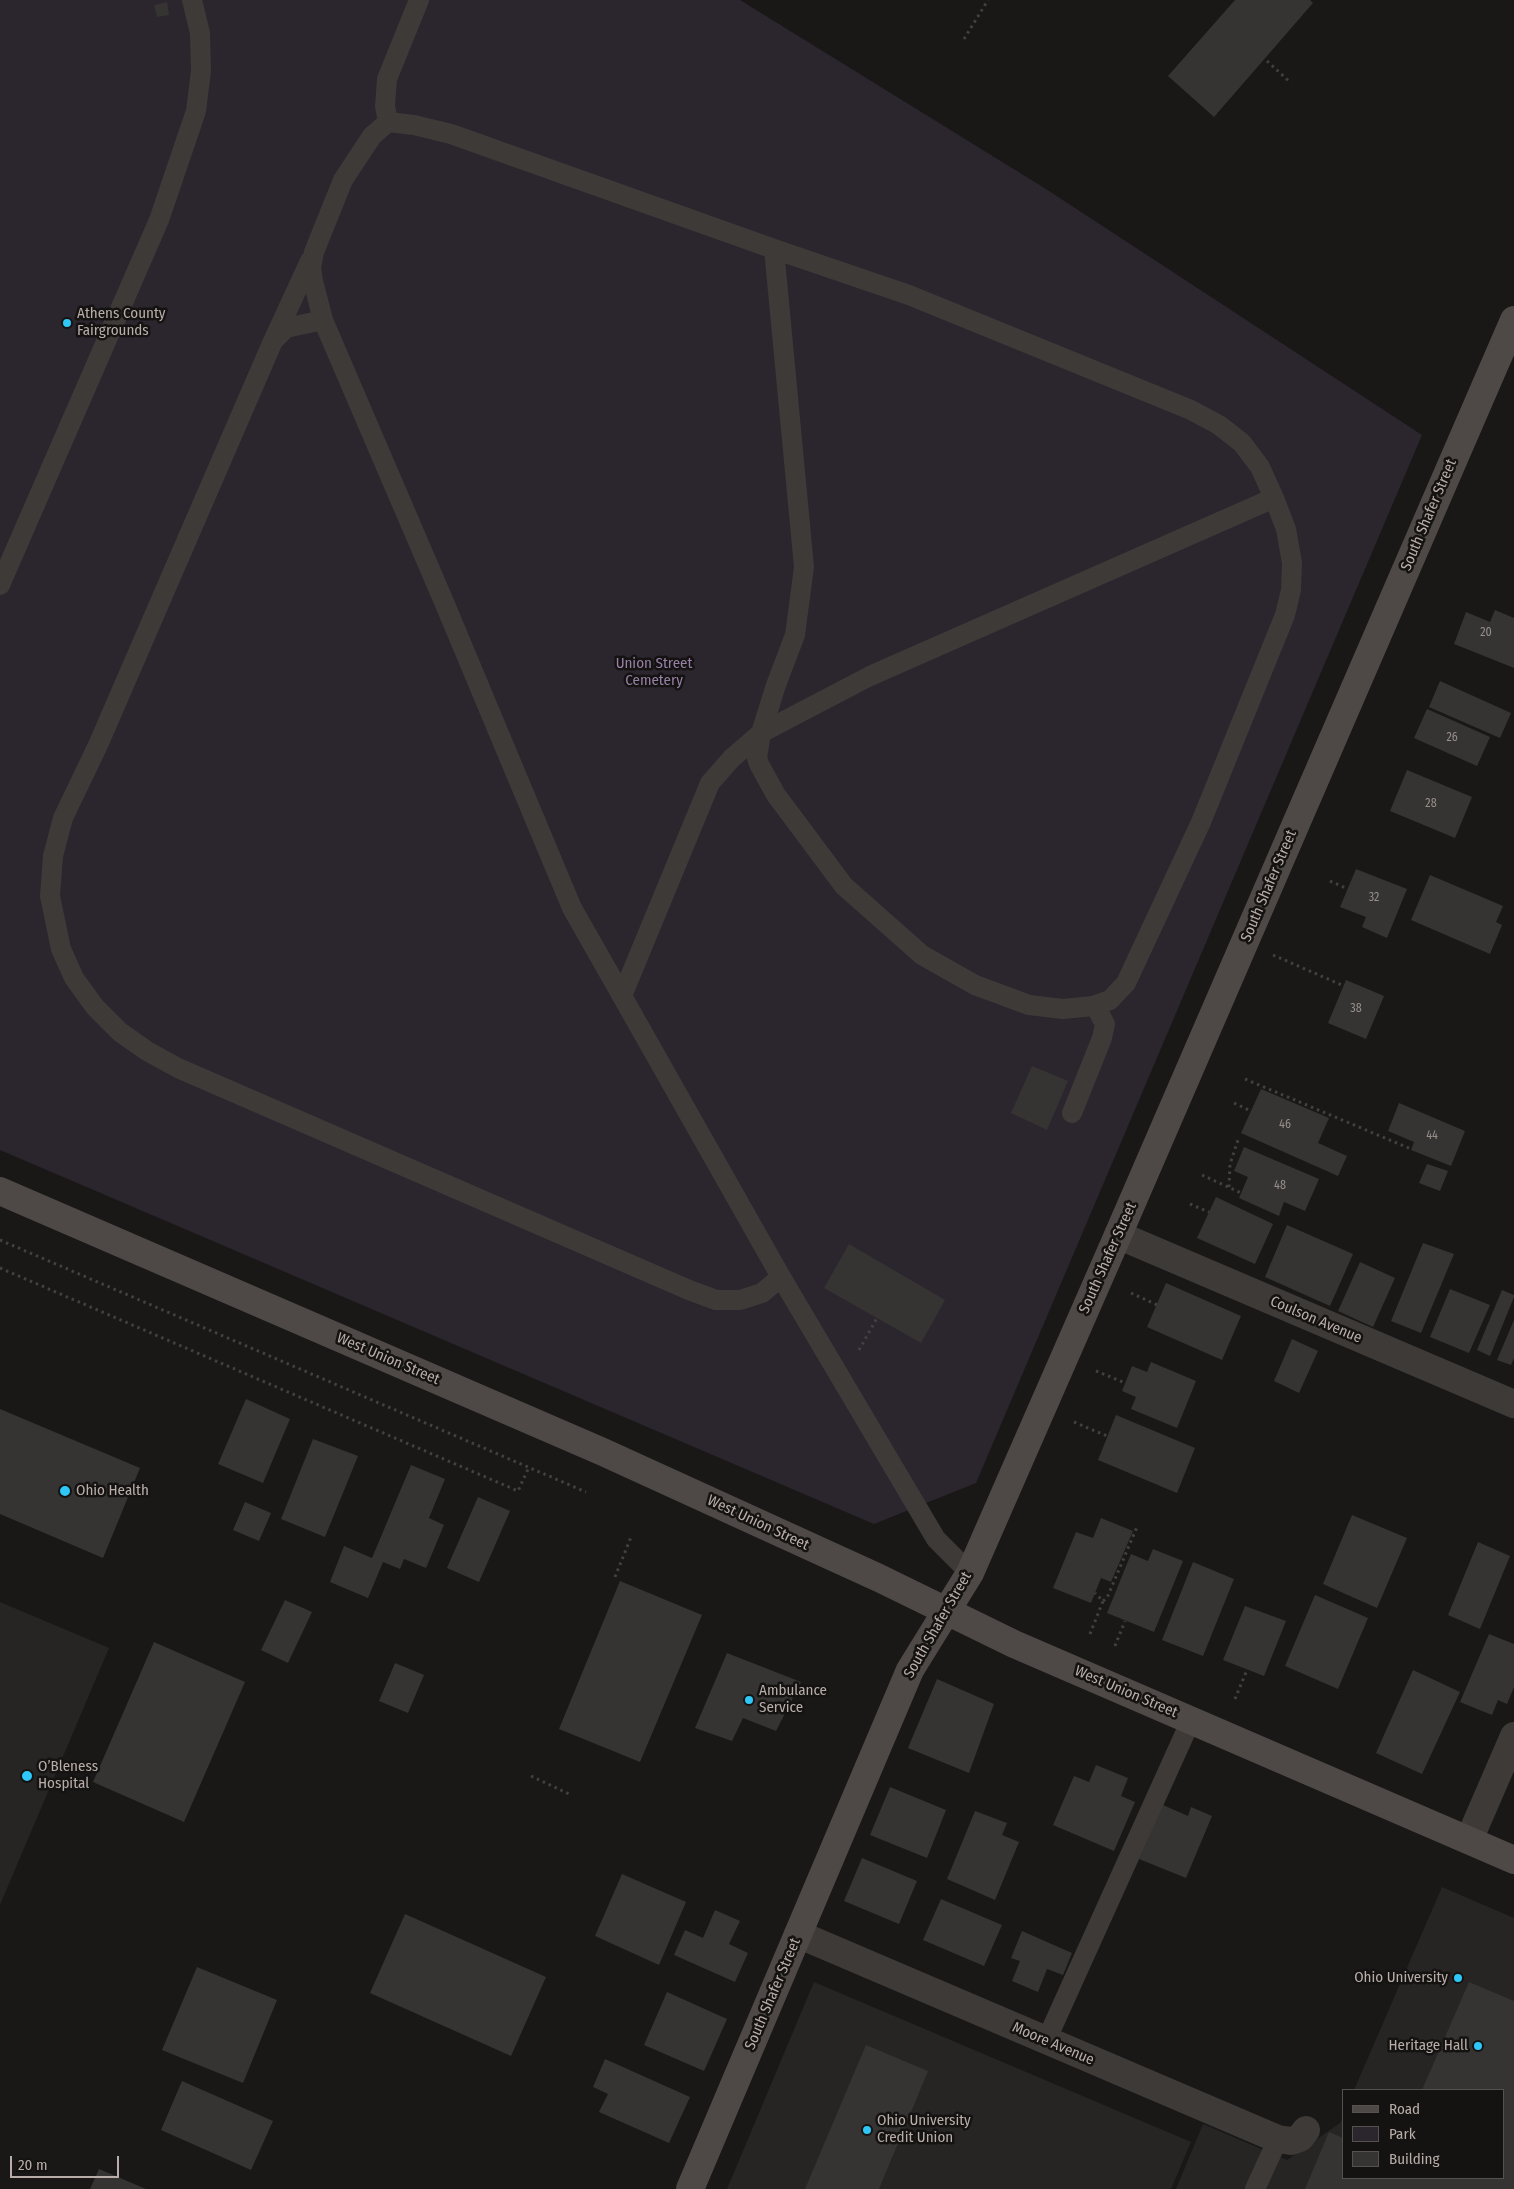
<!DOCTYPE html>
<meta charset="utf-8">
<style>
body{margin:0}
#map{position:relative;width:1514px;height:2189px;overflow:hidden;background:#191817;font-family:"Fira Sans Condensed",sans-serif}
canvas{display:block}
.legend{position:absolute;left:1342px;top:2089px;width:162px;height:90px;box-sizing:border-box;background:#141312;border:1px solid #56514e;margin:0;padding:6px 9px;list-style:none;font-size:15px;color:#b9ada9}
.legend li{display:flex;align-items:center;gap:10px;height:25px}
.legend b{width:25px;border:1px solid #56514e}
.scale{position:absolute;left:10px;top:2156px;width:109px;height:22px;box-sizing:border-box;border:2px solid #b9ada9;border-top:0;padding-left:6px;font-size:15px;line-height:18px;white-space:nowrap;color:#b9ada9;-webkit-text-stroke:4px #141312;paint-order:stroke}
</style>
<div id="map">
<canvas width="1514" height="2189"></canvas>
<ul class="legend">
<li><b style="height:6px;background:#4e4946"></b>Road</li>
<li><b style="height:14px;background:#2b252e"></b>Park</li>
<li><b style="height:14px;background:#353432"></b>Building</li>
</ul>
<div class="scale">20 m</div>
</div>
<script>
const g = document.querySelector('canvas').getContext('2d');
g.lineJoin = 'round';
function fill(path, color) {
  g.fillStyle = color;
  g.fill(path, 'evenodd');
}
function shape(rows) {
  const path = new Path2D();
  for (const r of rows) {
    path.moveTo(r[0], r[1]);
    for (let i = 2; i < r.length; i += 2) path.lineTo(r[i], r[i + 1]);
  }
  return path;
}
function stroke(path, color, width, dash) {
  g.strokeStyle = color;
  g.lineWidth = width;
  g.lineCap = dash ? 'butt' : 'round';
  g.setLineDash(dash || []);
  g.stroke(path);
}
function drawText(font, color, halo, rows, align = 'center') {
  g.font = font + ' "Fira Sans Condensed",sans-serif';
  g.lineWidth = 5;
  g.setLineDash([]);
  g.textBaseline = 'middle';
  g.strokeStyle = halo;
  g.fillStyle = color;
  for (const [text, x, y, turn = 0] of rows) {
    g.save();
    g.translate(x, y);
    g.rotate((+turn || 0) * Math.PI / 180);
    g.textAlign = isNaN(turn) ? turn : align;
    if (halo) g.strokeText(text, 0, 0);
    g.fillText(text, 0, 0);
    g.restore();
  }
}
const built = shape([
 [0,1602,109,1648,0,1905],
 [1442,1887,1514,1918,1514,2189,1176,2189,1203,2124,1287,2160,1340,2123,1343,2116,1343,2178,1503,2178,1503,2090,1354,2090],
 [814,1982,1191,2142,1171,2189,727,2189]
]);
const green = shape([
 [0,0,740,0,1046,189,1422,435,976,1483,874,1524,0,1150]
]);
const building = shape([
 [1235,0,1310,0,1313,3,1214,117,1168,76],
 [167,2,169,15,157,17,154,5],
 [1495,610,1514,618,1514,668,1454,644,1466,612,1490,622],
 [1440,681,1511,713,1500,738,1429,707],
 [1427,709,1490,737,1477,766,1414,738],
 [1407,770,1472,797,1455,838,1390,811],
 [1356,869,1407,889,1387,938,1362,927,1366,917,1340,907],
 [1430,875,1503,906,1496,922,1502,925,1490,954,1411,920],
 [1346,980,1384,996,1366,1039,1328,1023],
 [1032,1066,1068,1081,1047,1130,1011,1113],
 [1261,1089,1329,1118,1318,1143,1347,1156,1338,1176,1241,1133],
 [1399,1103,1465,1131,1451,1166,1411,1150,1414,1142,1388,1131],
 [1244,1147,1319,1179,1305,1211,1284,1202,1279,1216,1239,1198,1248,1177,1234,1171],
 [1427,1164,1448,1171,1440,1191,1419,1183],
 [1216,1197,1273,1224,1255,1264,1197,1238],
 [1287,1225,1353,1254,1330,1306,1265,1277],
 [1423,1243,1454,1254,1421,1333,1391,1321],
 [849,1244,945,1300,921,1343,824,1288],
 [1360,1262,1395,1278,1373,1327,1338,1311],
 [1166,1283,1241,1316,1222,1360,1147,1327],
 [1450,1289,1490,1305,1469,1353,1430,1337],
 [1502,1290,1514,1295,1514,1297,1490,1356,1477,1350],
 [1514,1320,1514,1358,1511,1365,1497,1360],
 [1292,1339,1318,1351,1299,1393,1274,1381],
 [1151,1362,1196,1381,1177,1428,1131,1409,1136,1397,1122,1391,1132,1366,1147,1372],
 [246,1399,290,1419,263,1483,218,1464],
 [0,1409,140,1468,103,1558,0,1514],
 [1116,1415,1195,1448,1177,1493,1098,1460],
 [313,1439,358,1456,325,1537,281,1519],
 [411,1465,445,1479,429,1518,444,1525,426,1568,404,1559,400,1569,383,1562,368,1598,330,1582,344,1546,372,1558],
 [478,1497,510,1511,479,1582,447,1568],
 [245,1502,271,1513,259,1541,233,1530],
 [1352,1515,1407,1538,1377,1608,1323,1584],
 [1101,1518,1133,1531,1111,1582,1101,1578,1091,1603,1053,1588,1076,1532,1093,1538],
 [1478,1542,1510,1556,1480,1629,1448,1615],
 [1153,1549,1183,1561,1154,1632,1107,1613,1131,1554,1148,1561],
 [1193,1562,1234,1579,1203,1656,1162,1640],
 [620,1581,702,1615,640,1762,559,1729],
 [1315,1595,1368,1618,1338,1689,1285,1666],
 [285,1600,312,1612,288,1663,261,1650],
 [1245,1606,1286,1621,1264,1676,1223,1660],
 [1489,1634,1514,1644,1514,1687,1507,1704,1498,1700,1492,1715,1460,1702],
 [154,1642,245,1682,184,1822,93,1782],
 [727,1653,801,1682,776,1731,743,1718,732,1741,695,1728],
 [395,1663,424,1675,408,1713,379,1701],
 [1413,1670,1460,1692,1422,1774,1376,1753],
 [937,1679,994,1704,969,1773,908,1748],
 [1096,1765,1128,1778,1121,1796,1135,1802,1114,1851,1053,1825,1074,1776,1089,1782],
 [890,1787,946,1810,927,1858,870,1835],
 [1163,1805,1188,1816,1191,1807,1212,1816,1186,1878,1139,1859],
 [975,1811,1007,1823,1002,1835,1019,1842,995,1900,947,1879],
 [862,1858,917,1881,899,1924,844,1901],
 [622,1874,686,1902,659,1965,595,1936],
 [941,1899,1002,1925,984,1966,923,1940],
 [715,1910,740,1921,729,1944,748,1953,735,1982,674,1955,685,1930,703,1938],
 [405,1914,546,1977,511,2056,370,1993],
 [1022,1931,1072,1953,1063,1975,1047,1969,1038,1992,1012,1981,1020,1961,1011,1958],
 [197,1967,277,2000,243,2083,162,2050],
 [1469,1982,1514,2001,1514,2189,1305,2189,1329,2132,1343,2138,1343,2178,1503,2178,1503,2090,1422,2090],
 [667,1992,727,2019,704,2071,644,2045],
 [866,2045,928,2071,879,2189,805,2189],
 [605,2059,690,2097,669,2143,599,2112,608,2094,593,2087],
 [182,2081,273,2121,251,2170,161,2130],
 [99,2169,146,2189,90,2189]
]);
const path = shape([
 [964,39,988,0],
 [1267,61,1291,83],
 [1330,881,1348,889],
 [1273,955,1344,986],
 [1245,1079,1411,1149],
 [1234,1103,1251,1111],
 [1202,1175,1241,1193],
 [1229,1187,1230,1164,1238,1140],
 [1190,1204,1209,1212],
 [0,1240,586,1492],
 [0,1268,518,1491,529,1467],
 [1131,1293,1157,1305],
 [859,1350,877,1318],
 [1096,1371,1125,1383],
 [1074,1422,1107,1436],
 [615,1577,631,1537],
 [1103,1601,1107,1598,1137,1527],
 [1090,1634,1103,1601,1095,1593],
 [1115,1646,1125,1621],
 [1235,1699,1247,1670],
 [531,1776,569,1794]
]);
const lane = shape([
 [388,122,385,106,387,79,419,0],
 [774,249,909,295,1191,410,1219,425,1242,443,1260,467,1274,498,1286,529,1292,563,1291,590,1285,615,1201,822,1126,983,1110,1000,1093,1006,1063,1009,1029,1005,975,985,922,955,844,886,776,795,759,764,757,758,761,733,776,685,795,635,804,567,774,249,451,134,414,125,388,122,372,136,343,180,314,252,311,268,313,281,323,320,286,328,273,341,98,745,63,818,53,856,50,896,61,949,74,978,95,1007,120,1032,147,1051,178,1068,689,1290,716,1300,740,1300,762,1293,781,1277],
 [323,320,444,602,572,908,622,996],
 [274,339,310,261],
 [0,585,159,220,196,111,201,71,200,33,192,0],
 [1072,1113,1102,1038,1105,1024,1098,1011,1093,1006],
 [970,1573,936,1539,781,1277,622,996,710,783,732,758,761,733,870,676,1274,498],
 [1046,2041,1191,1720],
 [1255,2189,1278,2139]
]);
const street = shape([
 [1118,1235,1514,1404],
 [1469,1840,1514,1736],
 [798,1934,1278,2139,1291,2141,1300,2138,1306,2130]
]);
const secondary = shape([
 [0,1191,603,1452,879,1578,1014,1644,1514,1860],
 [690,2189,910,1670,970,1573,1118,1235,1514,320]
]);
const markers = [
 [67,323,5,"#2fc7f8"],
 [65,1491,6,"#2fc7f8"],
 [749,1700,5,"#2fc7f8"],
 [27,1776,6,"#2fc7f8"],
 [1458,1978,5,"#2fc7f8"],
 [1478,2046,5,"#2fc7f8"],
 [867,2130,5,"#2fc7f8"]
];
const numberNames = [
 ["20",1486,633],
 ["26",1452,738],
 ["28",1431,804],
 ["32",1374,898],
 ["38",1356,1009],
 ["46",1285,1125],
 ["44",1432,1136],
 ["48",1280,1186]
];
const poiNames = [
 ["Athens County",77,314],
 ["Fairgrounds",77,331],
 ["Ohio Health",76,1491],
 ["Ambulance",759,1691],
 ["Service",759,1708],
 ["O’Bleness",38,1767],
 ["Hospital",38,1784],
 ["Ohio University",1448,1978,"right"],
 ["Heritage Hall",1468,2046,"right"],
 ["Ohio University",877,2121],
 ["Credit Union",877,2138]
];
const streetNames = [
 ["South Shafer Street",1429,515,-67],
 ["South Shafer Street",1269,886,-67],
 ["South Shafer Street",1108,1258,-66],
 ["Coulson Avenue",1316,1320,23],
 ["West Union Street",388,1359,23],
 ["West Union Street",758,1523,25],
 ["South Shafer Street",938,1625,-60],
 ["West Union Street",1126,1692,23],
 ["South Shafer Street",773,1994,-67],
 ["Moore Avenue",1053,2044,23]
];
const parkNames = [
 ["Union Street",654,664],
 ["Cemetery",654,681]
];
fill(built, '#262523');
fill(green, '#2b252e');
fill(building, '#353432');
stroke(path, '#45403e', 3, [2.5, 4]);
stroke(lane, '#3e3a38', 20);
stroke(street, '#3e3a38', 28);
stroke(secondary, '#4e4946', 28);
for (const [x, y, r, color] of markers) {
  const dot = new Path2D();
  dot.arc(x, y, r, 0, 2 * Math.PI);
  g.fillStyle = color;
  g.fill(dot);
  stroke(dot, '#141312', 2);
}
drawText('12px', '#988f8b', null, numberNames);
drawText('15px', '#b9ada9', '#141312', poiNames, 'left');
drawText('15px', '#b9ada9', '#141312', streetNames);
drawText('15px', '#977fa5', '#141312', parkNames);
</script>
